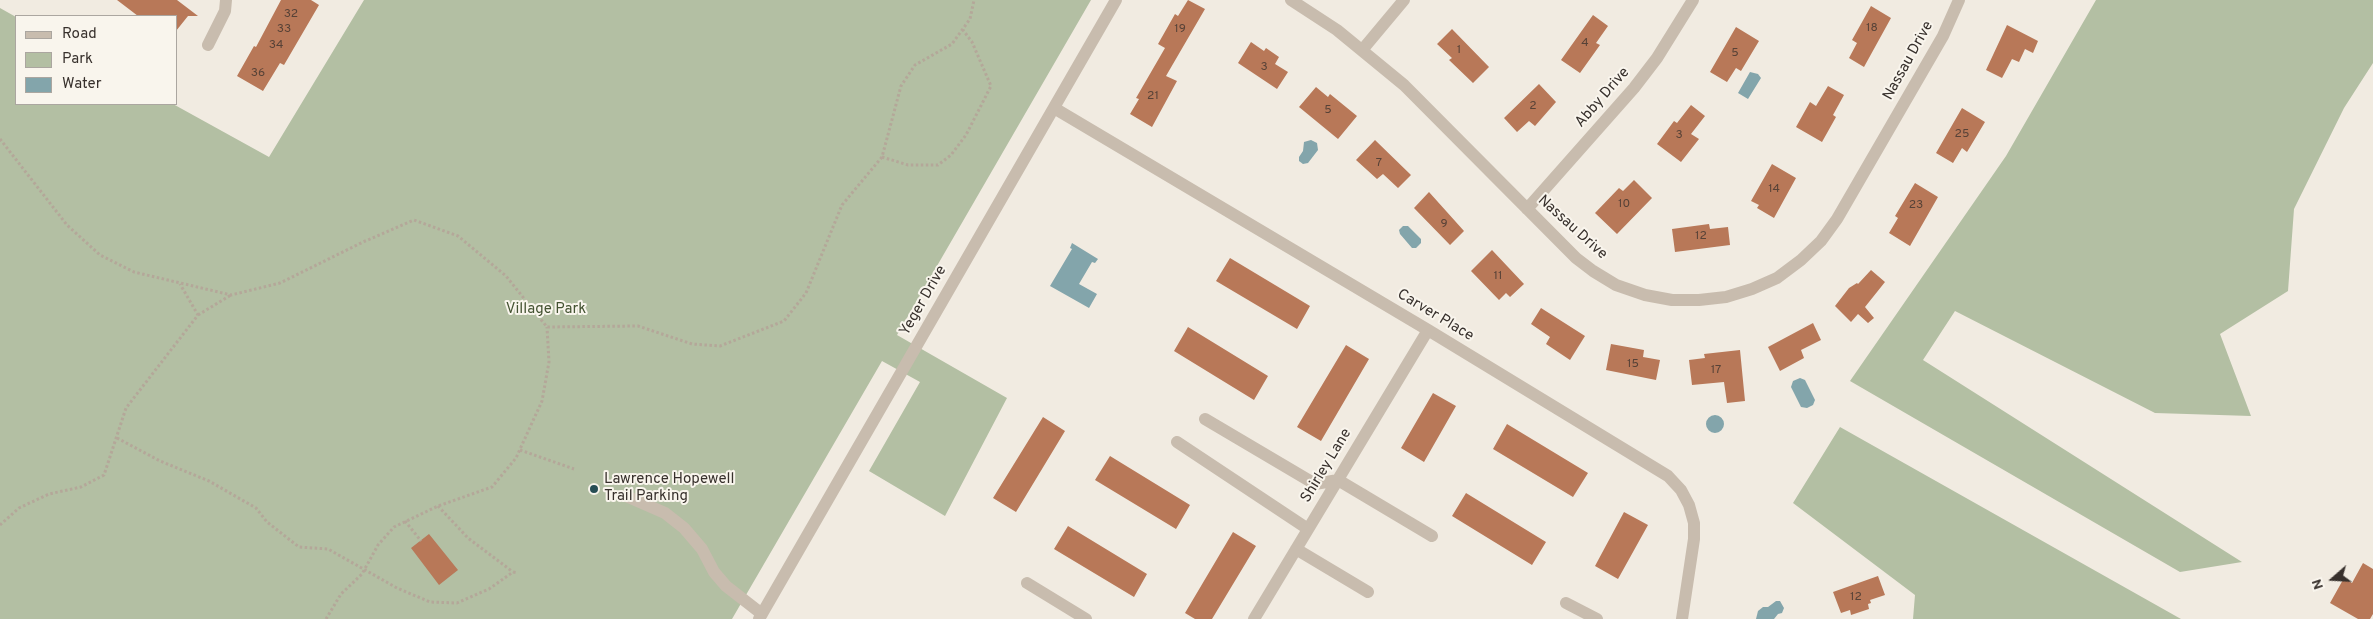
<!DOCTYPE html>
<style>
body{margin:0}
#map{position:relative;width:2373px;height:619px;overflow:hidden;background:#f1ebe1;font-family:Overpass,sans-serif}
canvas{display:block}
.legend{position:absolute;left:15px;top:15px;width:162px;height:90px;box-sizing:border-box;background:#f9f5ed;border:1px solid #aba6a0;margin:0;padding:6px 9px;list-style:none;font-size:15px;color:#37302c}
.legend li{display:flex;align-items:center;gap:10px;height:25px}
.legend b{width:25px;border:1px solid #aba6a0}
.north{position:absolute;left:2308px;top:554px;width:50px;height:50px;-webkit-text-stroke:4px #f9f5ed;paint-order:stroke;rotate:251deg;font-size:14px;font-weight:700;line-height:20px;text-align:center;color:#37302c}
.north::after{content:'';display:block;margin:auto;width:18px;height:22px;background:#37302c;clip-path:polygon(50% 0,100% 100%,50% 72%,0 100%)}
</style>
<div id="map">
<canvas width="2373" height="619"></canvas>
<ul class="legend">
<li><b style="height:6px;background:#c8bcae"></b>Road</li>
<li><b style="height:14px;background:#b3bfa3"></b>Park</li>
<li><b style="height:14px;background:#83a5ab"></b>Water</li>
</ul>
<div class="north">N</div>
</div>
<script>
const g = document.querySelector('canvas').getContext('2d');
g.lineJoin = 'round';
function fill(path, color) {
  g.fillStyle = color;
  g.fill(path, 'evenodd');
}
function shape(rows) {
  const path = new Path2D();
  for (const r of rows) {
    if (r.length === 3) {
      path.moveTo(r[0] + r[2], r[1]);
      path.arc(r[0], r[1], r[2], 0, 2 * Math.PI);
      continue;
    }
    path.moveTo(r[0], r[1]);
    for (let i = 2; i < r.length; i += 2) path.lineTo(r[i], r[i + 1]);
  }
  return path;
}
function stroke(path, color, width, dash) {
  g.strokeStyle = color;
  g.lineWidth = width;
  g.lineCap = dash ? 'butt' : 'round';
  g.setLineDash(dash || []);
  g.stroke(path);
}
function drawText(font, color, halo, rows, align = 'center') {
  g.font = font + ' Overpass,sans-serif';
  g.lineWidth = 4;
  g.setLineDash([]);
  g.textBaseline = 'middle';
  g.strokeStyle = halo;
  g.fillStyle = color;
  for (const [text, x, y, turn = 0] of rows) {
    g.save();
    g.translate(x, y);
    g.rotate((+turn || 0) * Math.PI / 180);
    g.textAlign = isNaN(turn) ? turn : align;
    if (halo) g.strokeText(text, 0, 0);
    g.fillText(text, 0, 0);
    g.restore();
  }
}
const green = shape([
 [364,0,1091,0,897,335,1007,398,945,516,869,471,920,382,882,361,732,619,0,619,0,8,16,17,16,104,173,104,269,157],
 [2096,0,2373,0,2373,63,2344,108,2294,209,2288,291,2220,334,2251,416,2155,413,1955,311,1923,360,2242,562,2180,572,1850,381,2006,156],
 [1840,427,2181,619,2182,619,1913,619,1915,595,1793,503]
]);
const water = shape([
 [1750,72,1758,74,1761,78,1748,99,1738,93],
 [1311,140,1317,143,1318,150,1308,163,1303,164,1299,161,1299,157,1303,151,1304,142],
 [1403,226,1408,226,1421,239,1421,243,1416,248,1412,248,1400,234,1399,230],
 [1072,243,1098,259,1095,263,1092,262,1079,284,1097,294,1089,308,1050,286,1072,249,1070,248],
 [1800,378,1805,380,1815,400,1813,405,1807,408,1801,407,1791,387,1793,381],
 [1715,424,9],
 [1776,601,1780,601,1784,608,1782,613,1778,614,1774,619,1756,619,1758,611,1763,607,1768,607]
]);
const building = shape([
 [117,0,177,0,198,16,188,16,176,31,176,16,138,16],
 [281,0,311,0,319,5,284,65,280,63,263,91,237,76,254,46,256,47],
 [1188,0,1205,9,1166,76,1177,81,1152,127,1130,114,1139,99,1136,98,1165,48,1158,44,1175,14,1178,16],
 [1871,6,1891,18,1864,67,1849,58,1857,43,1852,40],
 [1593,15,1608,26,1596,43,1600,45,1580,73,1561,60],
 [2007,25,2038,41,2033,53,2025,49,2019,62,2012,59,2002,78,1986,70],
 [1736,27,1759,41,1741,71,1736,68,1727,82,1710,72],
 [1452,29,1489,67,1473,83,1449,60,1452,58,1437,44],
 [1251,42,1264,51,1266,48,1279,57,1275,64,1288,72,1277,89,1238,63],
 [1539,84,1556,102,1535,126,1529,121,1517,132,1504,118],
 [1828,86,1844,95,1833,115,1836,117,1822,142,1796,127,1810,102,1816,106],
 [1316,87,1328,97,1330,94,1357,116,1338,139,1299,107],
 [1691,105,1705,116,1691,134,1699,139,1681,162,1657,144,1674,121,1677,123],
 [1962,108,1985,122,1967,152,1962,148,1953,163,1936,153],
 [1375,140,1411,175,1398,188,1383,174,1377,179,1356,160],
 [1772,164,1796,178,1774,218,1757,208,1759,205,1751,201],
 [1634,180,1652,198,1617,234,1595,213,1619,188,1623,191],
 [1915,183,1938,197,1910,246,1889,233,1898,218,1895,216],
 [1429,192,1464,231,1450,245,1414,208],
 [1709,224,1710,229,1728,227,1730,245,1675,252,1672,229],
 [1492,250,1524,284,1510,297,1506,293,1499,300,1471,271],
 [1230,258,1310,306,1297,329,1216,281],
 [1871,270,1885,282,1865,307,1874,318,1868,323,1858,314,1851,322,1835,306,1849,288,1857,283,1858,284],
 [1541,308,1585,336,1570,360,1546,344,1550,337,1531,324],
 [1813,323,1821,340,1801,350,1804,358,1780,371,1768,347],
 [1188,327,1268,376,1254,400,1174,351],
 [1611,344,1644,350,1643,357,1660,360,1656,380,1606,370],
 [1346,345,1369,359,1321,441,1297,427],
 [1740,350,1745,401,1727,403,1724,382,1692,385,1689,360,1705,358,1704,354],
 [1433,393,1456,406,1424,462,1401,448],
 [1043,417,1065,431,1016,512,993,498],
 [1507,424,1588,473,1573,497,1493,449],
 [1110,456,1190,505,1176,529,1095,480],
 [1466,493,1546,542,1532,565,1452,516],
 [1624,512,1648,525,1618,579,1595,566],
 [1068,526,1147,574,1134,597,1054,549],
 [1233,532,1256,546,1212,619,1195,619,1185,613],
 [429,534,458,570,439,585,411,548],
 [2363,563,2373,569,2373,614,2370,619,2358,619,2330,603,2344,578,2352,583],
 [1878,576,1885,595,1870,600,1871,603,1868,604,1869,609,1851,615,1850,610,1841,613,1833,592]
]);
const path = shape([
 [0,139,67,225,100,255,134,272,231,295,280,283,363,242,414,220,458,236,506,276,547,327,638,326,692,344,720,346,784,321,806,293,842,205,882,157,901,86,915,65,952,44,970,19,974,0],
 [882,157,908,165,938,165,951,155,966,135,991,86,972,42,963,30],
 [198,315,231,295],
 [117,438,160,461,209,481,256,508,267,522,299,547,328,549,397,588,430,602,457,603,489,589,513,572,518,573],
 [520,450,574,469],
 [438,506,468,538,513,572],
 [405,521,421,541],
 [0,525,19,508,49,494,81,487,104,475,126,408,198,315,180,284],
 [326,619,341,594,362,574,378,545,394,527,438,506,492,487,516,458,542,401,549,362,547,327]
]);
const minor = shape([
 [1291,0,1337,30,1404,85,1576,258,1593,271,1616,285,1645,295,1672,300,1699,300,1726,297,1752,289,1777,278,1801,260,1821,241,1837,219,1943,36,1959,0],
 [208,45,225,11,226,0],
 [1363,49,1404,0],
 [1054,108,1428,330,1668,476,1681,490,1689,505,1694,523,1694,539,1682,619],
 [1527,209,1634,88,1657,58,1693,0],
 [1205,419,1315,484,1338,480,1432,536],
 [1177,442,1308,529],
 [626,496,665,513,684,528,702,549,714,572,726,586,762,614],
 [1296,549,1368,592],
 [1027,583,1086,619],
 [1566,603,1597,619],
 [759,619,1116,0],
 [1254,619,1428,330]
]);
const markers = [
 [594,489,5,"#264d54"]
];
const numberNames = [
 ["32",291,15],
 ["18",1872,29],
 ["33",284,30],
 ["19",1180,30],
 ["4",1585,44],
 ["34",276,46],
 ["1",1459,51],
 ["5",1735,54],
 ["3",1264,68],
 ["36",258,74],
 ["21",1153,97],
 ["2",1533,107],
 ["5",1328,111],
 ["25",1962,135],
 ["3",1679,136],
 ["7",1379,164],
 ["14",1774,190],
 ["10",1624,205],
 ["23",1916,206],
 ["9",1444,225],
 ["12",1701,237],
 ["11",1498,277],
 ["15",1633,365],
 ["17",1716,371],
 ["12",1856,598]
];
const streetNames = [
 ["Nassau Drive",1909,61,-61],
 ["Abby Drive",1603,98,-49],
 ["Nassau Drive",1572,228,42],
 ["Yeger Drive",924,301,-60],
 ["Carver Place",1435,316,31],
 ["Shirley Lane",1327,466,-59]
];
const parkNames = [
 ["Village Park",546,310]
];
const poiNames = [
 ["Lawrence Hopewell",604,480],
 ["Trail Parking",604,497]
];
fill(green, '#b3bfa3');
fill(water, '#83a5ab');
fill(building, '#b87858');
stroke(path, '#b4a799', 3, [2.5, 2.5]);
stroke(minor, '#c8bcae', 12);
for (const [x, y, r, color] of markers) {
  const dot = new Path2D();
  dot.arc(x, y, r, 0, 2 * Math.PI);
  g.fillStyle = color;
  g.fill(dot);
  stroke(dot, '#f9f5ed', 2);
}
drawText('12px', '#574237', null, numberNames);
drawText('15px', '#37302c', '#f9f5ed', streetNames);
drawText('15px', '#445332', '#f9f5ed', parkNames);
drawText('15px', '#37302c', '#f9f5ed', poiNames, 'left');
</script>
